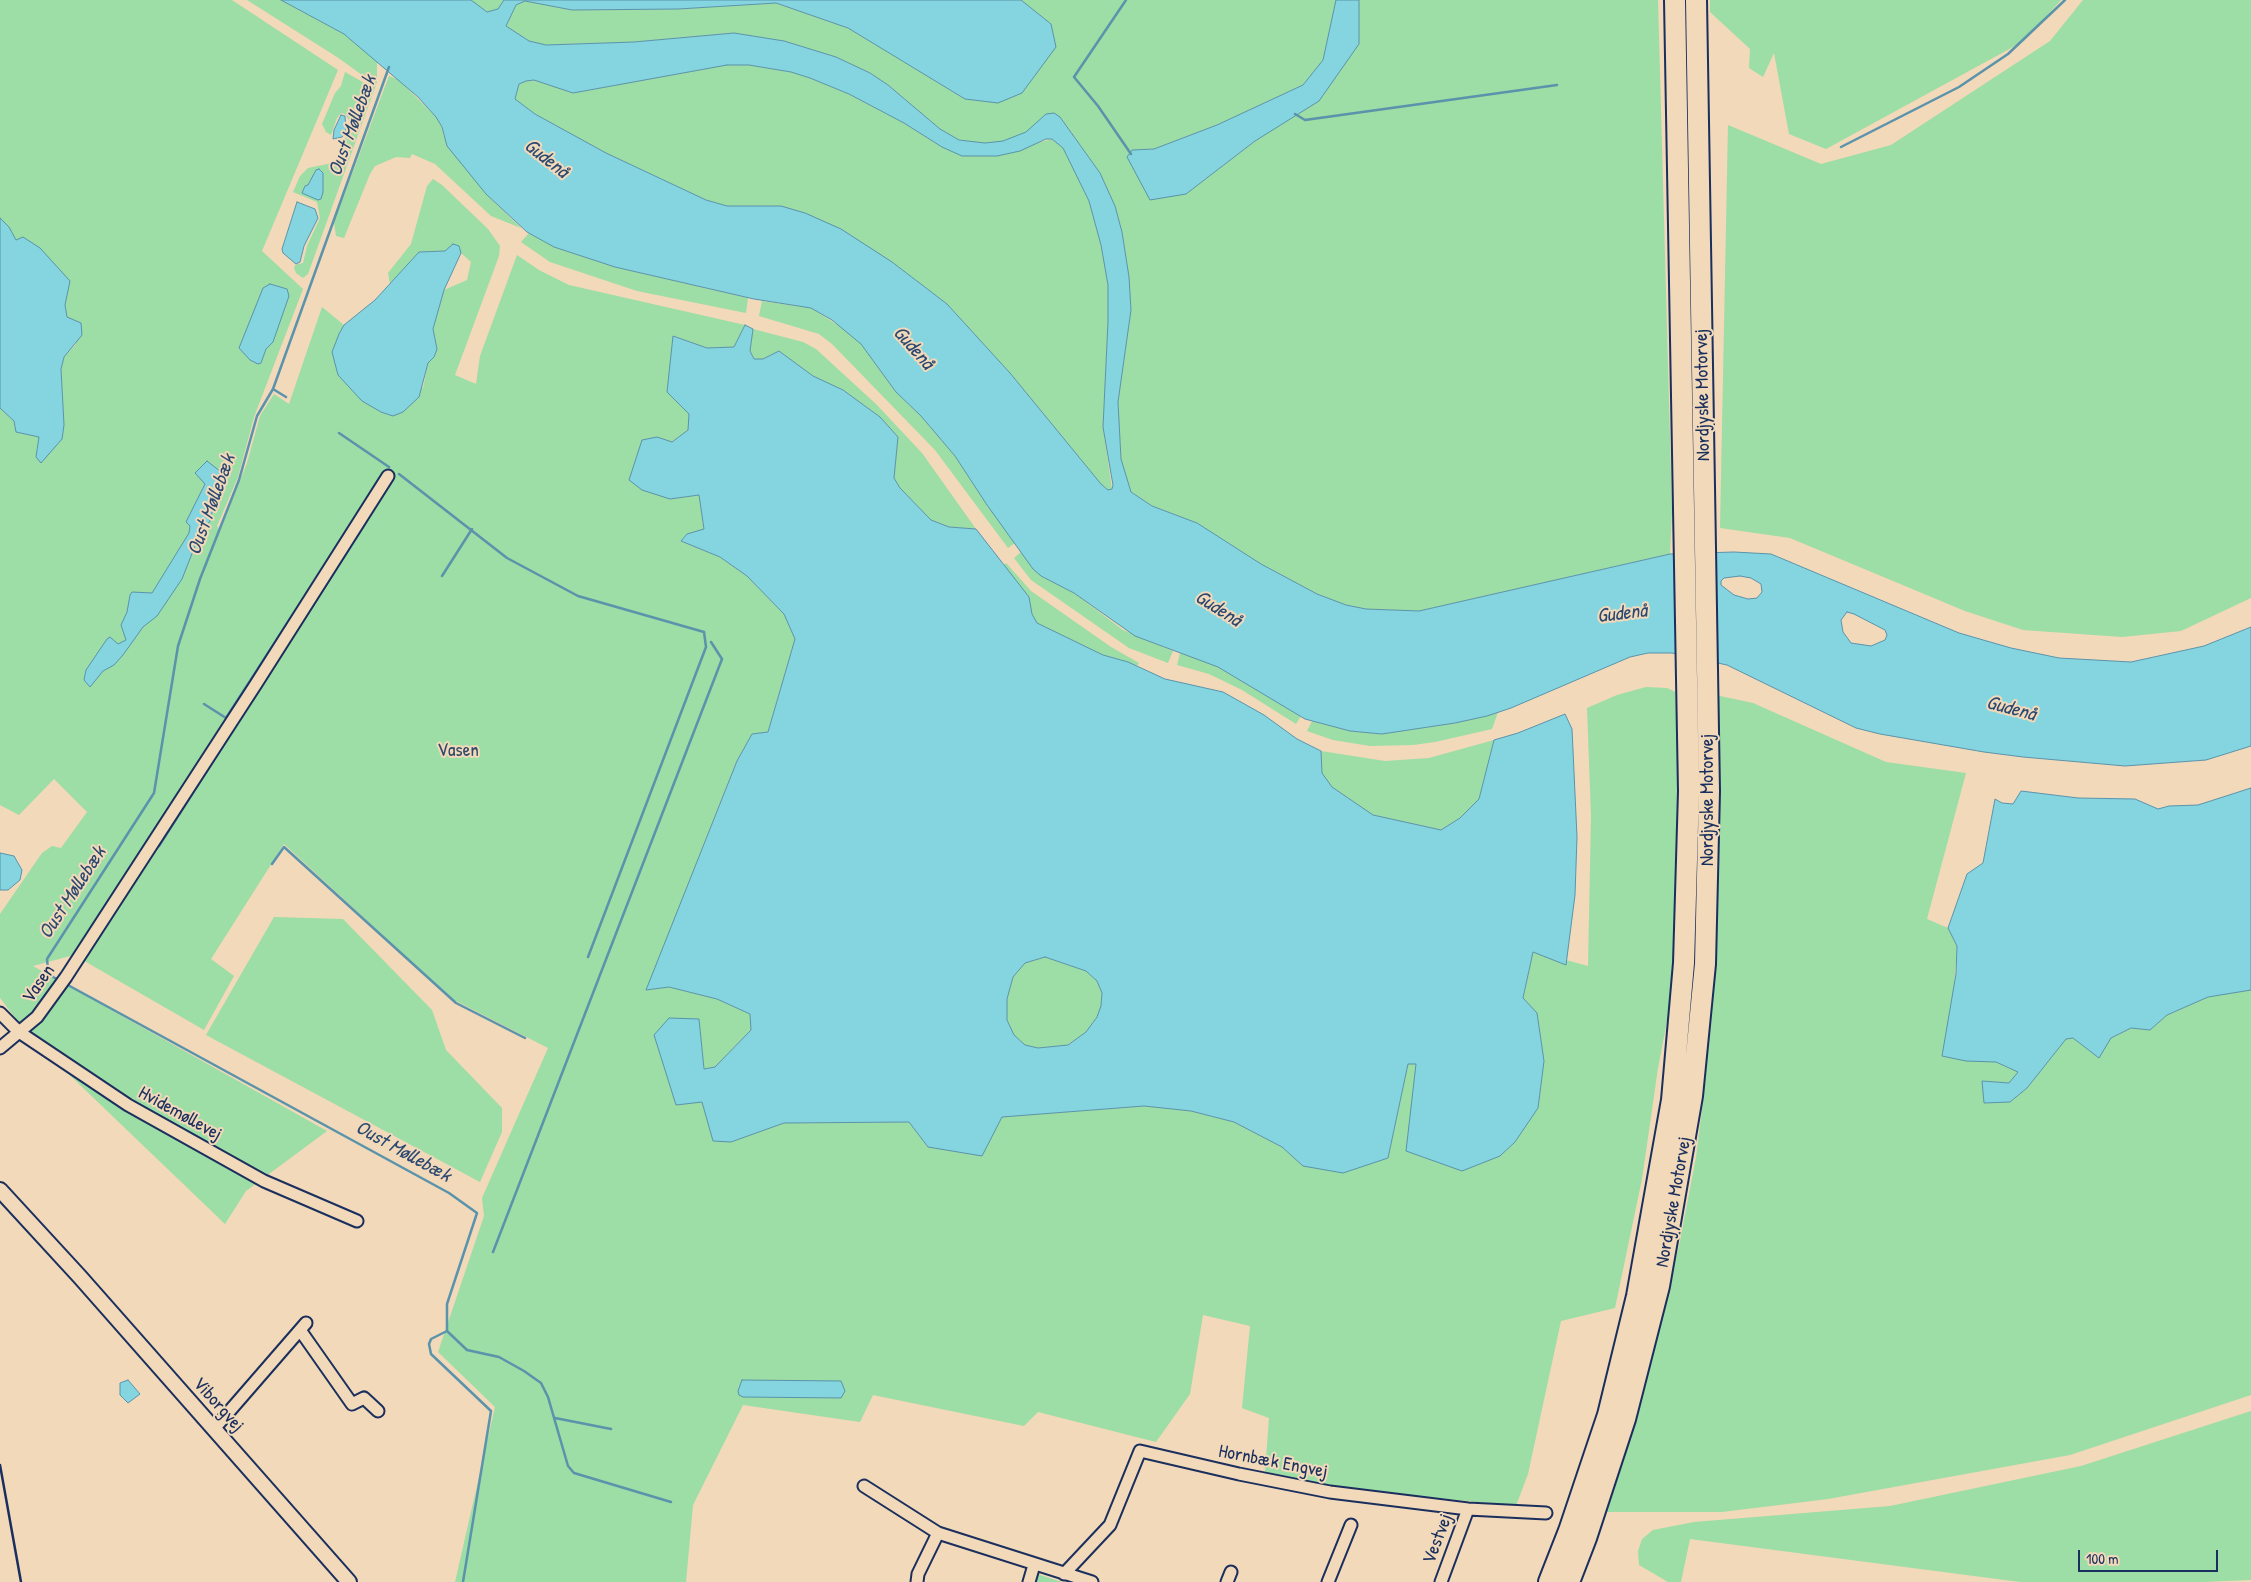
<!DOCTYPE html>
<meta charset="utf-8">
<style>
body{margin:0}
#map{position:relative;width:2251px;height:1582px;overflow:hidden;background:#f1d9b9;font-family:"Patrick Hand",sans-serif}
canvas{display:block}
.scale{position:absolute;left:2078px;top:1550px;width:140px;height:22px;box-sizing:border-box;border:2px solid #1b2f5e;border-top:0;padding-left:6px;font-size:15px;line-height:18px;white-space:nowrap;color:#1b2f5e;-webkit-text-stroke:4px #f1d9b9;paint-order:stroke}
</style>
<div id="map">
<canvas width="2251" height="1582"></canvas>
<div class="scale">100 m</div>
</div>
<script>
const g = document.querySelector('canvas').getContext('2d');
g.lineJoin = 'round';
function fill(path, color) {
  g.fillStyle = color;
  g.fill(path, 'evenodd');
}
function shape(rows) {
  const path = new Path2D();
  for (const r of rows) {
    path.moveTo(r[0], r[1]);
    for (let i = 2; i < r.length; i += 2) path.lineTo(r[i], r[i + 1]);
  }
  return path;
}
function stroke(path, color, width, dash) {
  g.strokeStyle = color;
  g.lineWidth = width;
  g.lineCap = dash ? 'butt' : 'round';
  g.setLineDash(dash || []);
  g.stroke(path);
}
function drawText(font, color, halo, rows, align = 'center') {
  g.font = font + ' "Patrick Hand",sans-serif';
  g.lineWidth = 4;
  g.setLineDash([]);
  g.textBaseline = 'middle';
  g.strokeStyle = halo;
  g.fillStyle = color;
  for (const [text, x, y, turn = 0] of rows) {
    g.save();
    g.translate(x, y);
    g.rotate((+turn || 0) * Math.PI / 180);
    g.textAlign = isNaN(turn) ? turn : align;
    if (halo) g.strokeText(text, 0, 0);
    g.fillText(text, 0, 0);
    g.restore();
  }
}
const green = shape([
 [0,0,232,0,338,70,262,251,303,289,254,417,238,477,217,526,220,531,247,463,260,416,274,394,289,404,322,307,344,325,339,334,423,388,428,363,434,357,437,349,433,329,444,290,467,280,471,262,461,253,458,246,445,251,419,252,390,284,388,273,411,244,427,186,433,179,442,185,488,229,500,246,499,256,455,375,476,384,480,356,517,255,539,270,569,285,745,325,734,347,707,348,674,336,667,392,689,414,688,430,671,442,657,437,670,499,699,495,704,530,687,534,681,541,720,557,747,576,784,614,795,639,768,732,752,734,737,761,647,990,669,987,717,999,750,1014,751,1030,715,1067,704,1069,699,1019,702,1102,731,1142,784,1123,909,1122,928,1147,1002,1117,1144,1106,1191,1111,1234,1122,1282,1147,1303,1166,1388,1158,1408,1064,1417,1064,1461,1171,1500,1156,1515,1142,1538,1108,1544,1061,1537,1013,1523,999,1533,951,1588,966,1591,816,1587,708,1617,695,1646,687,1667,688,1678,693,1720,696,1753,703,1886,762,1966,773,1927,919,1948,928,1957,946,1953,1003,1942,1056,1996,1062,2018,1072,2009,1083,1982,1081,2010,1102,2027,1088,2066,1039,2073,1038,2086,1046,2111,1038,2131,1028,2150,1030,2167,1015,2208,997,2251,989,2251,1395,2070,1455,1828,1499,1722,1512,1606,1512,1638,1415,1680,1241,1696,1157,1704,1093,1711,1001,1673,990,1658,1068,1642,1179,1615,1308,1561,1321,1528,1474,1516,1506,1341,1488,1265,1472,1269,1418,1242,1408,1250,1326,1203,1315,1190,1394,1156,1442,1038,1412,1024,1426,873,1395,860,1422,743,1405,693,1505,686,1582,455,1582,495,1407,438,1352,484,1216,482,1198,548,1048,452,999,284,844,211,959,234,976,204,1030,74,955,33,966,327,1131,246,1191,225,1224,30,1037,0,998,0,914,42,853,52,846,61,848,87,812,54,779,19,815,0,805,0,408,14,421,16,432,39,437,36,457,52,449,62,439,64,425,61,369,64,357,76,344,67,317,65,305,68,289,14,239,9,227,0,218],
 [270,284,287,289,273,342,266,349,261,362],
 [247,0,281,0,344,34,377,60,377,82,308,274,303,278,296,273,294,268,295,265,303,263,307,246,320,218,317,202,293,192,300,176,308,168,337,162,344,152,341,143,348,134,349,120,345,114,341,113,337,118,331,135,326,132,322,124,335,93,341,86,345,72,366,84,369,80,337,57],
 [471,0,504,0,498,9,487,12],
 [1021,0,1336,0,1323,60,1303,85,1217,125,1154,149,1132,150,1186,194,1255,141,1359,44,1359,0,1658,0,1672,512,1670,554,1419,611,1366,609,1346,605,1317,594,1261,564,1197,523,1152,506,1131,492,1121,459,1118,402,1131,310,1129,277,1122,232,1115,206,1100,173,1060,117,1003,142,985,143,959,140,940,129,888,85,870,73,836,57,784,41,734,33,634,42,545,45,529,41,506,26,516,5,525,1,572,10,678,9,776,3,848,28,965,99,1051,24],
 [1710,0,2061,0,2024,41,1826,149,1789,134,1774,53,1763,77,1749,68,1750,49,1710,12],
 [2083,0,2251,0,2251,598,2181,631,2122,637,2023,630,1965,611,1790,538,1720,528,1728,125,1821,164,1891,145,2050,41],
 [727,65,749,65,791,72,810,78,849,94,904,123,942,147,1034,144,1052,139,1063,148,1089,201,1101,245,1108,285,1108,322,1103,427,1112,489,1108,490,1101,484,1010,373,947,304,892,262,781,206,727,206,706,200,606,153,535,114,515,99,519,84,526,81,534,80,573,93],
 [389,76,399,80,436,117,442,128,444,137,486,194,521,228,491,216,435,164,412,154,410,158,396,157,375,166,370,174,344,238,336,236,334,222],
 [529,233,554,247,615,267,748,298,746,313,637,291,550,262,521,242],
 [762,301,811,308,847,331,861,344,896,392,921,416,955,456,987,505,1015,543,1008,548,935,450,832,344,819,334,759,316],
 [753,329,803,342,816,349,876,404,922,453,976,529,949,527,931,520,900,488,894,478,898,437,880,417,843,390,813,376,779,351,763,359,754,359,750,351],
 [1021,552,1041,576,1074,593,1123,630,1173,651,1168,663,1129,648,1031,580,1014,558],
 [1006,563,1031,591,1111,647,1139,663,1137,666,1103,655,1037,623,1032,615,1029,597,1003,566],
 [1180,653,1202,659,1218,667,1301,716,1296,724,1242,690,1209,674,1177,665],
 [1498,712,1492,729,1435,742,1413,745,1370,746,1333,740,1307,731,1312,721,1350,731,1382,734,1455,723],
 [1494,740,1479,799,1460,818,1441,830,1373,815,1332,787,1322,773,1321,751,1385,761,1429,758],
 [274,917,343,919,432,1010,446,1050,502,1108,502,1132,480,1182,206,1035],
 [1045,957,1086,971,1097,981,1102,993,1101,1007,1097,1017,1086,1032,1067,1045,1038,1048,1025,1045,1014,1035,1007,1020,1007,999,1013,977,1025,963],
 [2251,1411,2251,1580,2203,1582,2020,1582,1690,1539,1681,1582,1668,1582,1639,1565,1638,1551,1642,1539,1653,1530,1694,1522,1890,1506,2081,1466],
 [1037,1574,1062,1582,1034,1582]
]);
const water = shape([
 [281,0,471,0,487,12,498,9,504,0,1021,0,1051,24,1056,47,1022,93,998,103,965,99,848,28,776,3,678,9,572,10,525,1,516,5,506,26,529,41,546,45,634,42,734,33,784,41,836,57,870,73,888,85,940,129,959,140,985,143,1003,141,1026,132,1046,114,1054,113,1060,117,1100,173,1115,206,1122,232,1129,277,1131,310,1118,402,1121,459,1131,492,1152,506,1197,523,1261,564,1317,594,1346,605,1366,609,1419,611,1670,554,1734,552,1771,554,1959,633,2011,648,2059,658,2131,662,2204,646,2251,627,2251,746,2206,760,2125,766,2023,757,1984,752,1880,734,1856,728,1727,665,1672,653,1648,653,1630,657,1511,708,1487,716,1455,723,1382,734,1350,731,1305,719,1218,667,1135,636,1074,593,1041,576,1033,569,987,505,955,456,921,416,896,392,861,344,832,320,811,308,754,299,615,267,554,247,527,232,486,194,447,146,442,127,436,117,418,97,344,34,281,0],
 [727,65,749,65,791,72,810,78,849,94,904,123,942,147,962,156,997,156,1020,151,1046,139,1052,139,1063,148,1089,201,1101,245,1108,285,1108,322,1103,427,1113,485,1112,489,1108,490,1101,484,1010,373,947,304,892,262,841,229,805,213,781,206,727,206,706,200,606,153,535,114,515,99,519,84,526,81,534,80,573,93,727,65],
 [1740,576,1751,578,1761,584,1762,592,1757,598,1748,599,1734,595,1721,585,1721,581,1724,578,1740,576],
 [1847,612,1854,614,1885,630,1887,635,1885,640,1871,646,1851,643,1843,632,1841,620,1847,612],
 [1336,0,1359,0,1359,44,1319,101,1255,141,1186,194,1150,200,1127,157,1132,150,1154,149,1217,125,1303,85,1323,60,1336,0],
 [341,115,345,116,346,133,342,137,333,139,334,130,341,115],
 [319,169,323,173,323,192,321,199,318,200,302,193,305,186,308,185,316,170,319,169],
 [297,202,315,209,318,218,304,246,300,262,296,264,283,253,282,249,297,202],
 [0,218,9,227,16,240,23,237,40,248,70,281,65,305,67,317,81,323,82,335,64,357,61,369,64,425,62,439,41,463,36,457,39,437,16,432,14,421,0,408,0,218],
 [453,244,459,246,461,253,444,290,433,329,437,349,434,357,428,363,419,397,403,412,393,416,381,412,362,401,338,375,332,352,339,334,344,325,375,300,419,252,445,251,453,244],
 [270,284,287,289,289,296,273,342,266,349,261,363,258,364,250,360,239,348,263,288,270,284],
 [745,325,753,329,750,351,754,359,763,359,779,351,813,376,843,390,880,417,898,437,894,478,900,488,931,520,949,527,976,529,1029,597,1032,614,1037,623,1103,655,1128,662,1165,679,1223,692,1264,715,1297,739,1321,751,1322,773,1332,787,1373,815,1441,830,1460,818,1479,799,1494,740,1518,733,1565,714,1572,729,1577,837,1575,895,1566,965,1533,952,1523,998,1537,1013,1544,1061,1538,1108,1515,1142,1500,1156,1462,1171,1406,1151,1416,1064,1408,1064,1388,1158,1343,1173,1303,1166,1282,1147,1234,1122,1191,1111,1144,1106,1002,1117,982,1156,928,1147,909,1122,784,1123,731,1142,713,1141,702,1102,676,1105,654,1035,669,1018,699,1019,704,1069,715,1067,751,1030,750,1014,717,999,669,987,646,990,737,761,752,734,768,732,795,639,784,614,747,576,720,557,681,541,687,534,704,529,699,495,670,499,642,490,629,480,642,440,657,437,672,442,688,430,689,414,667,392,673,336,707,348,734,347,745,325],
 [1045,957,1086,971,1097,981,1102,993,1101,1006,1097,1017,1086,1032,1068,1045,1038,1048,1025,1045,1014,1035,1007,1020,1007,999,1013,977,1025,963,1045,957],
 [207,461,225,475,225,479,217,491,210,521,197,541,182,579,157,616,143,627,123,655,114,665,103,671,90,687,84,680,86,670,107,639,110,637,118,644,126,640,121,625,127,612,130,595,132,592,152,593,189,533,190,526,186,522,205,484,195,473,207,461],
 [2251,788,2251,990,2208,997,2167,1015,2150,1030,2131,1028,2111,1038,2099,1058,2073,1038,2066,1039,2027,1088,2010,1102,1984,1103,1982,1081,2009,1083,2018,1072,1996,1062,1966,1061,1942,1056,1956,974,1957,946,1948,928,1967,874,1983,863,1995,799,2002,803,2013,804,2021,791,2078,798,2135,799,2158,809,2169,806,2198,805,2251,788],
 [0,853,14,856,22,870,20,880,8,890,0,890,0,853],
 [128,1380,140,1394,128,1403,120,1395,120,1383,128,1380],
 [742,1380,841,1381,845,1391,841,1398,743,1397,739,1395,738,1391,742,1380]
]);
const stream = shape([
 [1126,0,1074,77,1098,106,1131,154],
 [1295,114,1305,120,1557,85],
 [1841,147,1959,87,2008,54,2065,0],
 [273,389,286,397],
 [339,433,389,467],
 [399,474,507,558,578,596,704,632,706,647,588,957],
 [442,576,472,529],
 [312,586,316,579],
 [299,627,366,522],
 [204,704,226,718,303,599],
 [159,846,236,725],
 [272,864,284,847,456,1003,525,1038],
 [59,980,53,977,48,970,47,959,154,793,178,646,200,579,239,480,257,416,273,389,389,67],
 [66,984,449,1193,477,1213,447,1304,447,1331,431,1339,429,1344,431,1354,491,1411,463,1582],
 [493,1252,722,659,711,642],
 [447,1331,467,1350,499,1357,524,1371,541,1383,548,1397,568,1466,574,1473,671,1502],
 [555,1418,611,1429]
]);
const minor = shape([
 [0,1013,19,1032,128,1105,264,1181,357,1221],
 [0,1048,37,1017,66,977,256,684,388,476],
 [300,1330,352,1404,364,1398,378,1411],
 [214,1429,306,1323],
 [864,1486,938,1533,1092,1582],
 [1064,1574,1110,1525,1140,1451,1239,1474,1330,1492,1468,1509,1546,1513],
 [917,1582,918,1574,938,1533],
 [1029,1582,1034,1565],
 [1227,1582,1231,1572],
 [1328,1582,1351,1525],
 [1441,1582,1468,1509]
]);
const tertiary = shape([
 [0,1190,80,1277,349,1582]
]);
const motorway = shape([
 [1549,1582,1569,1531,1608,1415,1637,1296,1672,1100,1684,963,1689,791,1675,0],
 [1569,1582,1586,1538,1625,1419,1659,1286,1692,1096,1705,964,1709,791,1696,0]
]);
const rail = shape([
 [0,1465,21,1582]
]);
const streetNames = [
 ["Nordjyske Motorvej",1703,395,-91],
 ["Nordjyske Motorvej",1708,800,-90],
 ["Vasen",39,984,-55],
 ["Hvidemøllevej",180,1114,29],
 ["Nordjyske Motorvej",1674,1202,-80],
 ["Viborgvej",218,1405,48],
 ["Hornbæk Engvej",1273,1462,11],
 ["Vestvej",1438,1539,-69]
];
const parkNames = [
 ["Vasen",458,751]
];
const waterNames = [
 ["Oust Møllebæk",353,126,-70],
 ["Gudenå",546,159,38],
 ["Gudenå",913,348,48],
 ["Oust Møllebæk",212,505,-70],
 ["Gudenå",1218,609,32],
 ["Gudenå",1622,614,-7],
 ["Gudenå",2011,709,15],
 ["Oust Møllebæk",73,893,-57],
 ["Oust Møllebæk",403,1152,29]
];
fill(green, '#9ddda6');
fill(water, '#84d5df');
stroke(water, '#5a93ab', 1);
stroke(stream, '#5a93ab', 2.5);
stroke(minor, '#1b2f5e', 15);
stroke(tertiary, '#1b2f5e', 18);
stroke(motorway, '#1b2f5e', 24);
stroke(minor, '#f1d9b9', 11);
stroke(tertiary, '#f1d9b9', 14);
stroke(motorway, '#f1d9b9', 20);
stroke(rail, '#1b2f5e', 2.5);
drawText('19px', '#1b2f5e', '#f1d9b9', streetNames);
drawText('19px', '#2e4969', '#f1d9b9', parkNames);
drawText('italic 20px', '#2b4871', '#f1d9b9', waterNames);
</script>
